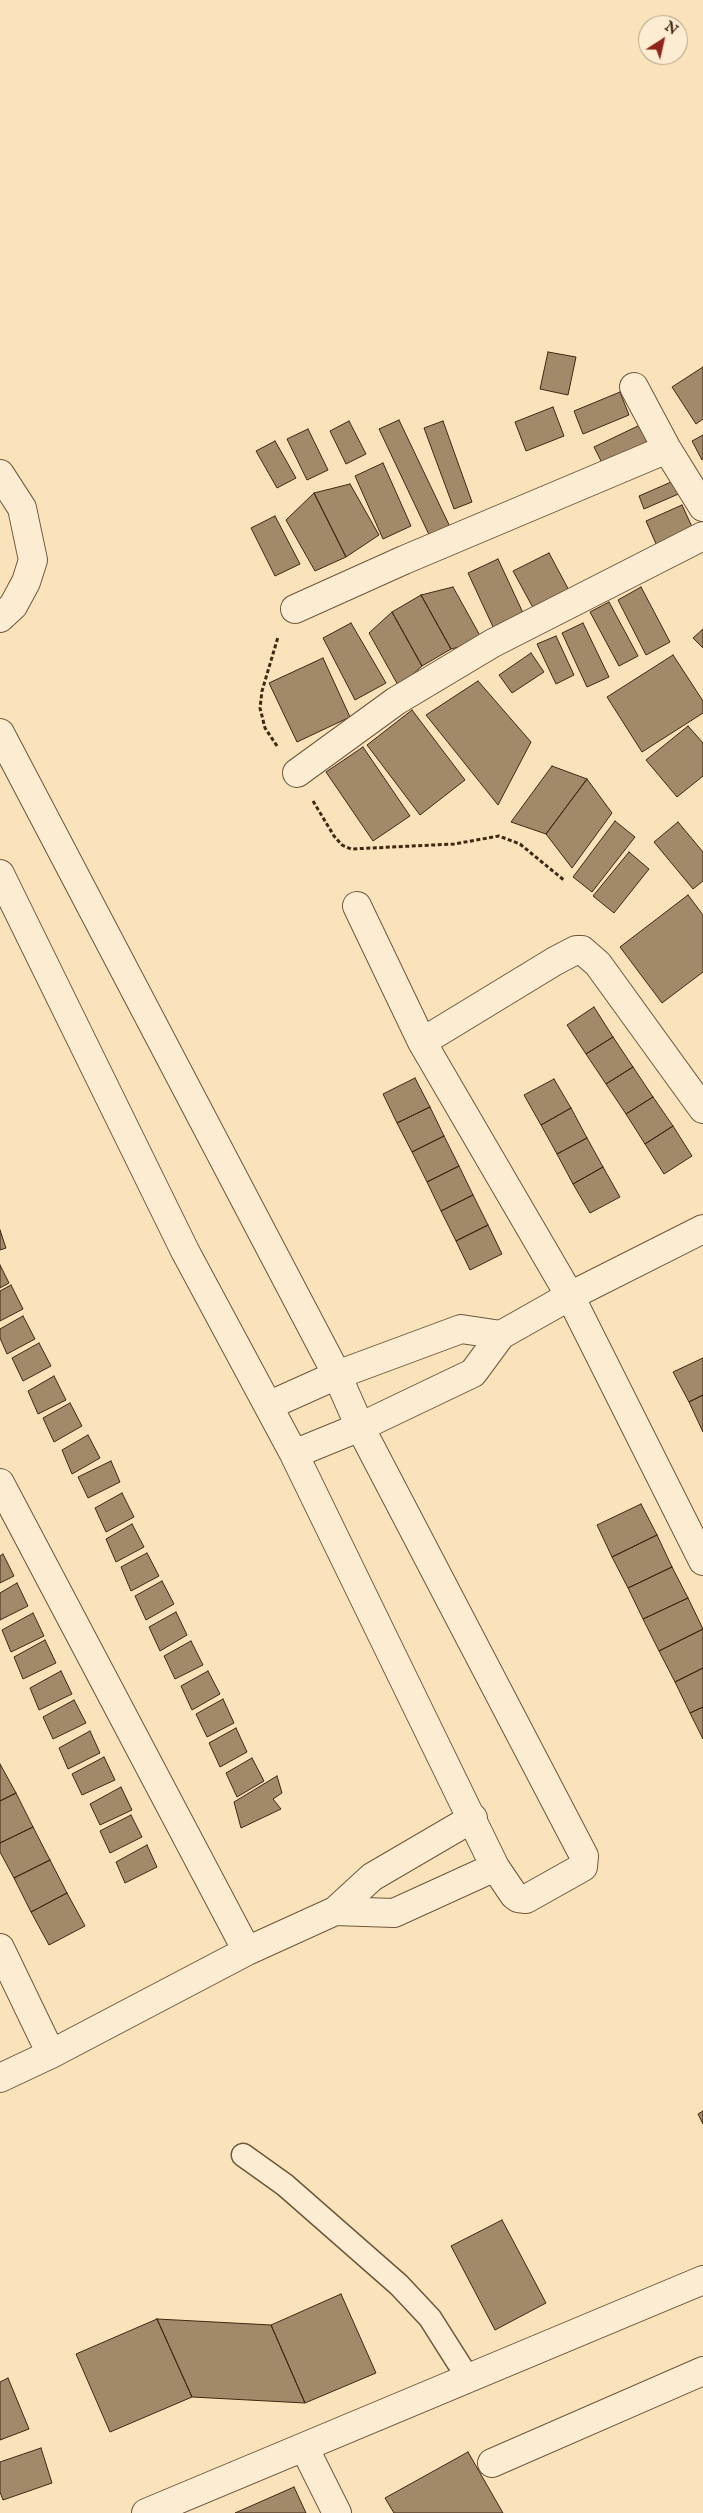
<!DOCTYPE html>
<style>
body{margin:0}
#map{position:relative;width:703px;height:2513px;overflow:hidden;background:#fae3ba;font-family:"IM FELL English",serif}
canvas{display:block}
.north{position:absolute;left:638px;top:15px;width:50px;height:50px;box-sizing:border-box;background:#fcedd2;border:1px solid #b19e85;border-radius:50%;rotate:35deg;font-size:14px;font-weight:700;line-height:20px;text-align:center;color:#402712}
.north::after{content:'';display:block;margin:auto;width:18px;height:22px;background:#8f2418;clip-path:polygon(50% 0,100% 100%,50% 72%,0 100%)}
</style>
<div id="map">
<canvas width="703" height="2513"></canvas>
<div class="north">N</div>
</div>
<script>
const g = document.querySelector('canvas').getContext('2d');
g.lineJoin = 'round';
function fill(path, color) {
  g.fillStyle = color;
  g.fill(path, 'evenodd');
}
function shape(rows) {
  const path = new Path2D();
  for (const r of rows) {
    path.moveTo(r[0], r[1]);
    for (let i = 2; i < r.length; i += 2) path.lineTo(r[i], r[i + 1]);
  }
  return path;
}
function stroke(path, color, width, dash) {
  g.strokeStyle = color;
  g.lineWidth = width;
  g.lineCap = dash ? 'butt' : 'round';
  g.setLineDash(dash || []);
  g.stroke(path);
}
const building = shape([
 [548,352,576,357,568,395,540,389,548,352],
 [703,367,703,419,696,424,672,387,703,367],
 [620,392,629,415,583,434,574,411,620,392],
 [553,407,564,436,526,451,515,422,553,407],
 [399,420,452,531,432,541,379,429,399,420],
 [349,421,366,454,346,464,330,431,349,421],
 [443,421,472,502,454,509,424,428,443,421],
 [640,425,651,445,605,469,594,447,640,425],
 [308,429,328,470,307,480,287,439,308,429],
 [703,435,703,459,702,460,692,441,703,435],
 [275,441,296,478,277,488,256,451,275,441],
 [383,463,411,526,383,539,355,476,383,463],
 [678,479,683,492,644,509,639,496,678,479],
 [350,484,379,535,346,557,314,493,350,484],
 [314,493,346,557,315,571,286,520,314,493],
 [682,505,693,529,657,546,646,521,682,505],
 [275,516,300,564,275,576,251,528,275,516],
 [549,553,572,596,537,615,513,571,549,553],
 [498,559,524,615,494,629,468,573,498,559],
 [453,587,483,641,451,649,421,595,453,587],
 [641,587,670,642,646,655,618,600,641,587],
 [421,595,451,649,422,666,392,612,421,595],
 [609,602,638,656,619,666,590,612,609,602],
 [392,612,422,666,399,687,369,633,392,612],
 [351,623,386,683,355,700,323,638,351,623],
 [583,623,609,677,587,687,562,633,583,623],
 [703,629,703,648,693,638,703,629],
 [556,636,574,675,556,684,537,644,556,636],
 [531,653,544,672,512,693,499,675,531,653],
 [673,655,703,701,703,713,642,752,607,697,673,655],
 [323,658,350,717,297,742,269,683,323,658],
 [478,681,531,742,498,805,426,715,478,681],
 [412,710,465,780,420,815,367,745,412,710],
 [688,726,703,743,703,776,677,797,646,760,688,726],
 [363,747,410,816,373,841,326,772,363,747],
 [552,766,587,779,546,834,511,822,552,766],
 [587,779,612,813,572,868,546,834,587,779],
 [615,821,635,837,592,892,573,877,615,821],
 [678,822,703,852,703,881,693,889,654,842,678,822],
 [629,852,649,869,614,913,593,896,629,852],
 [688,895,703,915,703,972,662,1003,620,947,688,895],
 [594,1007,613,1037,586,1054,567,1025,594,1007],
 [613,1037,633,1067,606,1084,586,1054,613,1037],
 [633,1067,653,1097,626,1114,606,1084,633,1067],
 [415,1078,430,1107,397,1123,383,1094,415,1078],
 [554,1079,571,1108,541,1125,524,1095,554,1079],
 [653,1097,673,1126,645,1144,626,1114,653,1097],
 [430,1107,444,1136,412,1152,397,1123,430,1107],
 [571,1108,587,1138,557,1154,541,1125,571,1108],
 [673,1126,692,1156,664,1174,645,1144,673,1126],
 [444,1136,459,1166,427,1182,412,1152,444,1136],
 [587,1138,603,1167,573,1184,557,1154,587,1138],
 [459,1166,473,1195,441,1211,427,1182,459,1166],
 [603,1167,620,1197,590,1213,573,1184,603,1167],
 [473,1195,488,1225,456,1241,441,1211,473,1195],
 [488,1225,502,1254,470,1270,456,1241,488,1225],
 [0,1230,6,1248,0,1250,0,1230],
 [0,1265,9,1283,0,1288,0,1265],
 [11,1285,23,1309,0,1321,0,1291,11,1285],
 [23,1316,35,1339,7,1354,0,1338,0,1329,23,1316],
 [39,1343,51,1366,23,1381,12,1358,39,1343],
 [703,1358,703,1395,689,1402,673,1372,703,1358],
 [54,1376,66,1400,38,1414,28,1391,54,1376],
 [703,1395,703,1432,689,1402,703,1395],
 [70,1403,82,1426,54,1442,43,1418,70,1403],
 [88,1435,100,1458,72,1474,62,1450,88,1435],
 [111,1461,120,1482,88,1498,78,1477,111,1461],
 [122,1493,134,1517,106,1532,95,1508,122,1493],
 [641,1504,657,1535,612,1557,597,1525,641,1504],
 [132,1524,144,1547,116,1562,106,1539,132,1524],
 [657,1535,672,1567,628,1588,612,1557,657,1535],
 [147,1553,159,1576,131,1591,121,1567,147,1553],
 [3,1554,14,1576,0,1583,0,1556,3,1554],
 [672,1567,688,1598,643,1619,628,1588,672,1567],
 [162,1581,174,1604,146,1620,135,1596,162,1581],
 [17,1583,28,1606,0,1620,0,1593,17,1583],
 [688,1598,703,1629,659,1651,643,1619,688,1598],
 [176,1612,187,1635,160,1651,149,1627,176,1612],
 [33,1613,44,1636,11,1652,2,1630,33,1613],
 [703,1629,703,1668,675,1682,659,1651,703,1629],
 [45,1640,56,1663,23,1679,14,1657,45,1640],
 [191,1641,203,1665,175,1679,164,1656,191,1641],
 [703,1668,703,1707,690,1713,675,1682,703,1668],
 [61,1671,72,1694,39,1710,30,1688,61,1671],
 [208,1671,220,1694,192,1710,181,1686,208,1671],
 [223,1699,234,1723,207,1737,196,1714,223,1699],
 [74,1700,86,1723,53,1739,43,1717,74,1700],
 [703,1707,703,1739,690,1713,703,1707],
 [236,1728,247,1752,220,1767,209,1743,236,1728],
 [90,1731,100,1753,68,1769,59,1748,90,1731],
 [104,1757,115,1780,82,1795,72,1774,104,1757],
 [252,1758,264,1781,237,1797,226,1773,252,1758],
 [0,1764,16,1793,0,1801,0,1764],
 [277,1776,282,1793,273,1799,281,1809,241,1828,234,1802,277,1776],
 [121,1787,132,1810,100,1825,90,1804,121,1787],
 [16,1793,33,1827,0,1843,0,1801,16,1793],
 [131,1815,142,1837,110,1853,100,1831,131,1815],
 [33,1827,50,1860,14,1878,0,1852,0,1843,33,1827],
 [147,1845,157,1867,125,1883,116,1862,147,1845],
 [50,1860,67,1893,31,1912,14,1878,50,1860],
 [67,1893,85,1926,49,1945,31,1912,67,1893],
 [703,2111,703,2124,698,2114,703,2111],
 [502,2220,546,2303,495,2330,451,2246,502,2220],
 [341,2294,376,2373,305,2403,271,2325,341,2294],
 [157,2319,271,2325,305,2403,192,2397,157,2319],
 [157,2319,192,2397,110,2432,76,2354,157,2319],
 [8,2378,29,2429,0,2440,0,2382,8,2378],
 [41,2448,52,2483,3,2500,0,2492,0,2462,41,2448],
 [468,2452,503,2513,394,2513,385,2498,468,2452],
 [294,2487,306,2513,235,2513,294,2487]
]);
const path = shape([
 [277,746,265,728,260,708,262,691,278,637],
 [313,801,334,836,342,845,351,849,454,844,499,836,520,844,565,881]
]);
const service = shape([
 [243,2155,285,2185,399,2285,430,2318,468,2378]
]);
const minor = shape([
 [634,387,667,449,703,507],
 [0,474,22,508,33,560,26,582,13,606,0,618],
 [295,609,404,560,667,449],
 [0,733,337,1375,360,1427,584,1856,583,1867,526,1899,518,1898,514,1895,495,1867,294,1454,185,1251,0,874],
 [297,773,396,701,493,643,703,536],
 [357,906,422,1042,570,1296,703,1561],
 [422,1042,555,961,576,950,582,950,598,964,703,1109],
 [270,1405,337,1375,461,1329,501,1335],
 [294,1454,360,1427,473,1373,501,1335,570,1296,703,1229],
 [0,1483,247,1951],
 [335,1911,394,1913,495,1867],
 [0,1948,51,2054],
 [0,2078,51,2054,247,1951,335,1911,372,1877,473,1818],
 [304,2447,337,2513],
 [492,2463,703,2371],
 [146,2513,703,2280]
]);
fill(building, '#a18969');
stroke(building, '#402712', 1);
stroke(service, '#6e563c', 25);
stroke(minor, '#6e563c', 30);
stroke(path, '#402712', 3, [4, 2.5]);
stroke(service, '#fcedd2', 22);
stroke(minor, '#fcedd2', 28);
</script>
